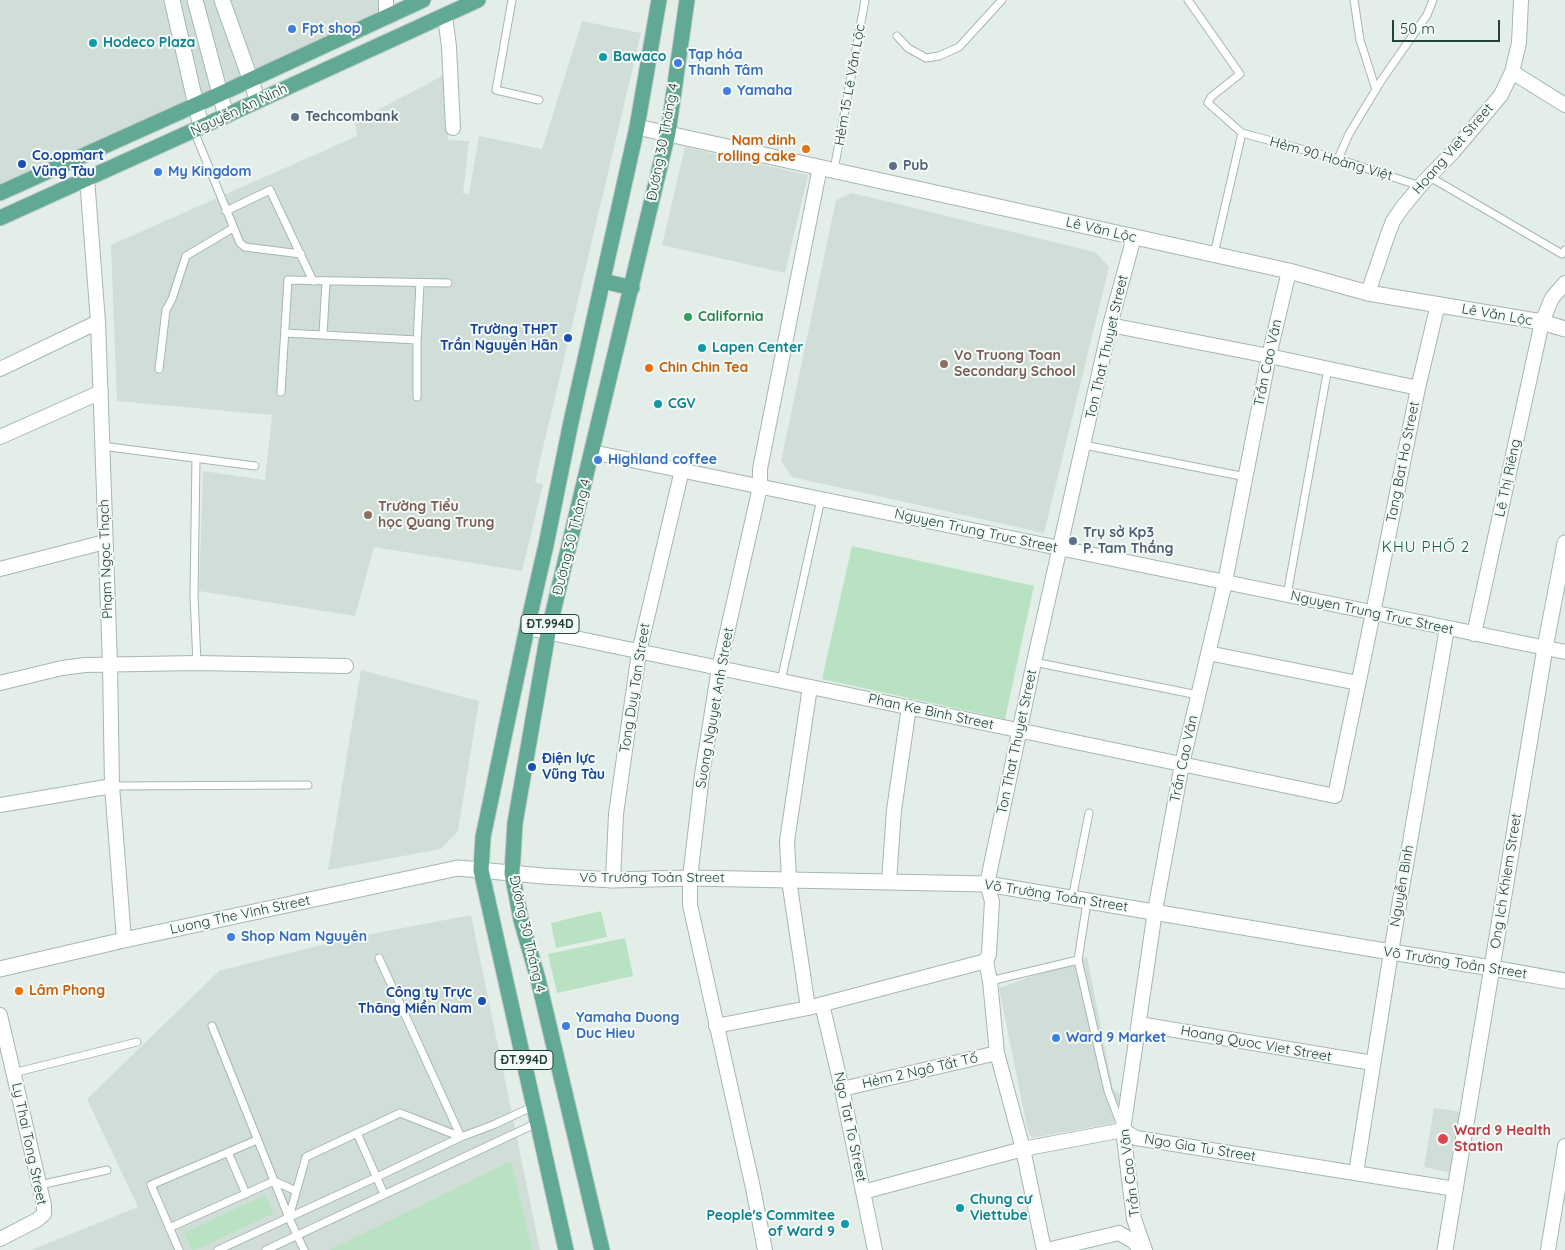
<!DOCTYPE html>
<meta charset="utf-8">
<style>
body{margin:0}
#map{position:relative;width:1565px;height:1250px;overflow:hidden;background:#e3eee9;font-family:Quicksand,sans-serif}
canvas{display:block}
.scale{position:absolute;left:1392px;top:20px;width:108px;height:22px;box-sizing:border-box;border:2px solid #204238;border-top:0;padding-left:6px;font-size:15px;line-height:18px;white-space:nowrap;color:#204238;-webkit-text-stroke:4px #f4faf7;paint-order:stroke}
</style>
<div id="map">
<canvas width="1565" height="1250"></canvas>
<div class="scale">50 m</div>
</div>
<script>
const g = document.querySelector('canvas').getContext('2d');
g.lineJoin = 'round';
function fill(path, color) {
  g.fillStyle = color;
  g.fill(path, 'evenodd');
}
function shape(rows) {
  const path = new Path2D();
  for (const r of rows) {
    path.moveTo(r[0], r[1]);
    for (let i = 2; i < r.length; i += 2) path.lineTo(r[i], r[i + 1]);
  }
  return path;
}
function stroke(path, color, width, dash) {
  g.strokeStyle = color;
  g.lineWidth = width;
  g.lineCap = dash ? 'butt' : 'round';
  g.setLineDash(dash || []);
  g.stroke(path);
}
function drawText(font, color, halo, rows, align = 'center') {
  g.font = font + ' Quicksand,sans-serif';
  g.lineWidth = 4;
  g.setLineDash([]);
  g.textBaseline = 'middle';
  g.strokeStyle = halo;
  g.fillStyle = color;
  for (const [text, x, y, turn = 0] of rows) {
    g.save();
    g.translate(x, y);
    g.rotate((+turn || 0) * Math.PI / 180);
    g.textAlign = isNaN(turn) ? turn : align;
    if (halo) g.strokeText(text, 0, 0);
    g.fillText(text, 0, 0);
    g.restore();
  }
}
const built = shape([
 [0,0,385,0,386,17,0,193],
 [582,21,641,33,535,482,543,484,522,571,374,547,355,616,199,591,203,471,265,480,272,415,117,401,111,245,357,136,355,122,446,74,448,140,469,141,463,194,469,194,479,136,542,149],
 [685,147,808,175,785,273,662,245],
 [852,193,1095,252,1109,267,1044,533,792,477,781,461,836,200],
 [361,670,479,701,458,831,441,849,328,870],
 [471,915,540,1250,31,1250,138,1207,87,1099,219,971,345,939],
 [1087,957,1113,1089,1120,1095,1114,1123,1032,1138,1028,1132,999,988],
 [1434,1108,1462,1112,1453,1173,1424,1167]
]);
const green = shape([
 [852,546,1034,586,1005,719,822,679],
 [601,911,607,937,556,948,551,923],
 [625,938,633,976,557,993,548,954],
 [511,1161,532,1250,330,1250],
 [265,1195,274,1213,195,1250,192,1250,184,1233]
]);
const service = shape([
 [512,0,496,90,539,100],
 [1188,0,1240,74,1211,97,1208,103,1242,133,1214,254],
 [1354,0,1360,40,1376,90],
 [897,36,908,48,926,58,939,56,959,47,1002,0],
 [194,131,240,243,245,247,301,254],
 [1242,133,1338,159,1420,186],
 [1338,159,1349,134,1381,81,1427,15,1433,0],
 [834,170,865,0],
 [1430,177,1562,254,1565,250],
 [226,211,270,190,313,281],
 [285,333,417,340],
 [323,335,326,281],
 [159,369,166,310,172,299,186,256,233,228],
 [281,392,288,280,448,283],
 [417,397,417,343,420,283],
 [1084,445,1246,477],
 [102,446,255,466],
 [196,458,194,596,197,663],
 [1287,595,1328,368],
 [1034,662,1198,695],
 [781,681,821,499],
 [112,786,308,785],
 [1072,899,1089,813],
 [379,958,461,1137],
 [1078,960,1087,902],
 [990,981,1078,960,1108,1091,1121,1125],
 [212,1026,289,1218,304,1250],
 [13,1073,137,1042],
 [357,1133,384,1194],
 [228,1152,246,1194],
 [40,1185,107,1170],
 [289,1217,306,1157,400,1113,461,1137],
 [169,1228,274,1181,296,1191],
 [179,1250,151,1185,257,1140],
 [218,1250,377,1177,461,1137,493,1125,534,1106],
 [266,1250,537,1123]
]);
const minor = shape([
 [386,0,386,17],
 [445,16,449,47,453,128],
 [1512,72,1565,105],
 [87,178,98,322,110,664,112,786,124,940],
 [1368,293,1387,237,1393,221,1402,208,1420,186,1453,152,1501,95,1512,72,1519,43,1521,0],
 [1110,325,1269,356,1418,388],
 [0,369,98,322],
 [0,437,101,392],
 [592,452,1565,652],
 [0,569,105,542],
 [527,628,1335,796,1373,613,1418,388,1438,304],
 [1474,634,1542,322,1552,298,1565,283],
 [1208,653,1358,683],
 [0,683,62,668,85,665,197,663,346,666],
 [0,805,112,786],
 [613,880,616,814,639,652,682,470],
 [889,882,894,810,909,707],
 [822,1004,842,1089,875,1250],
 [808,1008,789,880,787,841,810,687],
 [0,1015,44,1205,44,1214,37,1220,0,1239],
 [1139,1024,1373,1063],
 [716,1026,808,1008,986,961],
 [842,1089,997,1053],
 [1356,1173,1391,952,1447,628],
 [863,1192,1023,1149,1123,1130,1136,1138,1455,1189],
 [765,1250,753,1188,690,905,690,878,702,775,719,668,760,487,760,469,820,167],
 [1044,1250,1023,1149,997,1053,990,981,986,961,989,954,992,901,987,884,1034,662,1110,325,1134,237],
 [1047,1250,1119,1233,1133,1241,1141,1250],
 [1145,1250,1134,1219,1123,1130,1155,911,1182,764,1225,582,1269,356,1289,271],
 [1548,1250,1565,1146]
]);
const tertiary = shape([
 [637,127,1289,271,1368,293,1542,322,1565,329],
 [0,969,124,940,458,868,543,876,613,880,690,878,987,884,1391,952,1492,968,1565,981],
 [1445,1250,1545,648,1565,543]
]);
const secondary = shape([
 [172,0,201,127],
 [195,0,226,116],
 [222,0,258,101]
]);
const primary = shape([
 [0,193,220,94,423,0],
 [0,218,201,127,478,0],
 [603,281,632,288],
 [566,1250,481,870,483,837,527,628,546,545,571,422,637,127,659,0],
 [602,1250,538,979,521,920,512,873,515,823,548,633,668,133,687,0]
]);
const markers = [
 [292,29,5,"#3f7fe0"],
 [93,43,5,"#0f9aa8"],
 [603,57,5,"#0f9aa8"],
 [678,63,5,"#3f7fe0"],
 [727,91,5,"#3f7fe0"],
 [295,117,5,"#5c6f8a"],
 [806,149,5,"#e8710a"],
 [22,164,5,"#1a4fb4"],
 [893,166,5,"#5c6f8a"],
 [158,172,5,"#3f7fe0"],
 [688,317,5,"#2e9e5b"],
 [568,338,5,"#1a4fb4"],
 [702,348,5,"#0f9aa8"],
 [944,364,5,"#8d6e63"],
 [649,368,5,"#e8710a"],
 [658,404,5,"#0f9aa8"],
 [598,460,5,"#3f7fe0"],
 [368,515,5,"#8d6e63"],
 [1073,541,5,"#5c6f8a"],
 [532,767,5,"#1a4fb4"],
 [231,937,5,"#3f7fe0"],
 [19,991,5,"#e8710a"],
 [482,1001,5,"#1a4fb4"],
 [566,1026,5,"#3f7fe0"],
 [1056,1038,5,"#3f7fe0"],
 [1443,1139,6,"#e0444e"],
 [960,1208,5,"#0f9aa8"],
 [845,1224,5,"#0f9aa8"]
];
const shields = [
 [550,624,58],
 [524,1060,58]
];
const shieldNames = [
 ["ĐT.994D",550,624],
 ["ĐT.994D",524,1060]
];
const shopNames = [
 ["Fpt shop",302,29],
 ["Tạp hóa",688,55],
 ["Thanh Tâm",688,71],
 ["Yamaha",737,91],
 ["My Kingdom",168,172],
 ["Highland coffee",608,460],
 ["Shop Nam Nguyên",241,937],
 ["Yamaha Duong",576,1018],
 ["Duc Hieu",576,1034],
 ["Ward 9 Market",1066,1038]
];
const cultureNames = [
 ["Hodeco Plaza",103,43],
 ["Bawaco",613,57],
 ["Lapen Center",712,348],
 ["CGV",668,404],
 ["Chung cư",970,1200],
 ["Viettube",970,1216],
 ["People's Commitee",835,1216,"right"],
 ["of Ward 9",835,1232,"right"]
];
const streetNames = [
 ["Hẻm 15 Lê Văn Lộc",850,85,-80],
 ["Nguyễn An Ninh",239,110,-25],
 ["Đường 30 Tháng 4",663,142,-79],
 ["Hoang Viet Street",1453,149,-49],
 ["Hẻm 90 Hoàng Việt",1331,159,16],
 ["Lê Văn Lộc",1101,230,13],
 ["Lê Văn Lộc",1497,315,10],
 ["Ton That Thuyet Street",1107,347,-77],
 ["Trần Cao Vân",1268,363,-78],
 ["Tang Bat Ho Street",1403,462,-79],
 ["Lê Thị Riêng",1508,478,-78],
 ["Nguyen Trung Truc Street",976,531,12],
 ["Đường 30 Tháng 4",572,537,-76],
 ["Phạm Ngọc Thạch",106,559,-92],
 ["Nguyen Trung Truc Street",1372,613,12],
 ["Tong Duy Tan Street",635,688,-81],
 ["Suong Nguyet Anh Street",715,708,-80],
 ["Phan Ke Binh Street",931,712,12],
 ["Ton That Thuyet Street",1017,742,-78],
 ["Trần Cao Vân",1184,759,-78],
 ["Võ Trường Toản Street",652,878],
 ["Ong Ich Khiem Street",1506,881,-81],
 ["Nguyễn Bình",1402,886,-80],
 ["Võ Trường Toản Street",1056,896,9],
 ["Luong The Vinh Street",240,915,-12],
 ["Đường 30 Tháng 4",527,934,77],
 ["Võ Trường Toản Street",1455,963,9],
 ["Hoang Quoc Viet Street",1256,1044,10],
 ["Hẻm 2 Ngô Tất Tố",920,1071,-13],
 ["Ngo Tat To Street",850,1127,78],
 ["Ly Thai Tong Street",29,1144,78],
 ["Ngo Gia Tu Street",1200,1148,9],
 ["Trần Cao Vân",1130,1173,-97]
];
const serviceNames = [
 ["Techcombank",305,117],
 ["Pub",903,166],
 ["Trụ sở Kp3",1083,533],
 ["P. Tam Thắng",1083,549]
];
const foodNames = [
 ["Nam dinh",796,141,"right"],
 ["rolling cake",796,157,"right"],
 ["Chin Chin Tea",659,368],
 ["Lâm Phong",29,991]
];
const transitNames = [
 ["Co.opmart",32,156],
 ["Vũng Tàu",32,172],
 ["Trường THPT",558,330,"right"],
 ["Trần Nguyên Hãn",558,346,"right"],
 ["Điện lực",542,759],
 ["Vũng Tàu",542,775],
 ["Công ty Trực",472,993,"right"],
 ["Thăng Miền Nam",472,1009,"right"]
];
const leisureNames = [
 ["California",698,317]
];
const educationNames = [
 ["Vo Truong Toan",954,356],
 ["Secondary School",954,372],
 ["Trường Tiểu",378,507],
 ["học Quang Trung",378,523]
];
const healthNames = [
 ["Ward 9 Health",1454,1131],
 ["Station",1454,1147]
];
const neighbourhoodNames = [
 ["KHU PHỐ 2",1426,547]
];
fill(built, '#d1ded8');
fill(green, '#b9e2c3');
stroke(service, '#a5b7b0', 9);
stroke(minor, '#a5b7b0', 16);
stroke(tertiary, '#a5b7b0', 17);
stroke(secondary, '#a0bbb1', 17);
stroke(primary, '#c1cac7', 17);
stroke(service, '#fff', 7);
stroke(minor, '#fff', 14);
stroke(tertiary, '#fff', 15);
stroke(secondary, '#fff', 15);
stroke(primary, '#62a995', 15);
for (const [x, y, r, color] of markers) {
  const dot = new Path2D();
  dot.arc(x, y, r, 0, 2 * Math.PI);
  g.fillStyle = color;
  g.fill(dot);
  stroke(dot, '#f4faf7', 2);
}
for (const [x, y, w] of shields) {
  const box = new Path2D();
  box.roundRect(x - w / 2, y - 9.5, w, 19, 4);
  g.fillStyle = '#f4faf7';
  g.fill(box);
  stroke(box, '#204238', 1);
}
drawText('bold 12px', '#204238', null, shieldNames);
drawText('bold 14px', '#366cbe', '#f4faf7', shopNames, 'left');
drawText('bold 14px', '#0d838f', '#f4faf7', cultureNames, 'left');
drawText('14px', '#204238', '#f4faf7', streetNames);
drawText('bold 14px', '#4e5e75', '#f4faf7', serviceNames, 'left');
drawText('bold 14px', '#c56008', '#f4faf7', foodNames, 'left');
drawText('bold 14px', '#164399', '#f4faf7', transitNames, 'left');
drawText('bold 14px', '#27864d', '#f4faf7', leisureNames, 'left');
drawText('bold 14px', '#785e54', '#f4faf7', educationNames, 'left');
drawText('bold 14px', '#be3a42', '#f4faf7', healthNames, 'left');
g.letterSpacing = '1px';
drawText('15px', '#195746', '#f4faf7', neighbourhoodNames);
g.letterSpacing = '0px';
</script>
